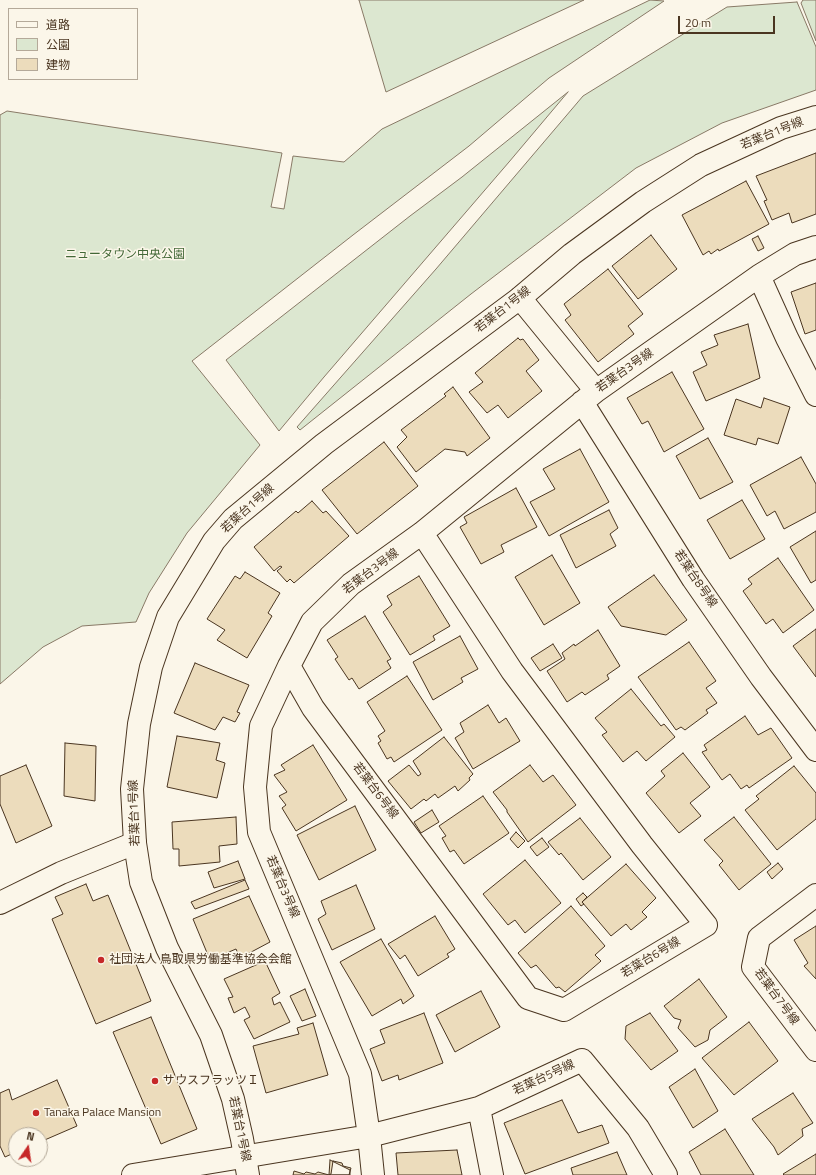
<!DOCTYPE html>
<meta charset="utf-8">
<style>
body{margin:0}
#map{position:relative;width:816px;height:1175px;overflow:hidden;background:#fbf6e9;font-family:"Titillium Web","Noto Sans JP",sans-serif}
canvas{display:block}
.legend{position:absolute;left:8px;top:8px;width:130px;height:72px;box-sizing:border-box;background:#fbf6e9;border:1px solid #b4a999;margin:0;padding:5px 7px;list-style:none;font-size:12px;color:#4a3520}
.legend li{display:flex;align-items:center;gap:8px;height:20px}
.legend b{width:20px;border:1px solid #b4a999}
.north{position:absolute;left:8px;top:1127px;width:40px;height:40px;box-sizing:border-box;background:#fbf6e9;border:1px solid #b4a999;border-radius:50%;rotate:13deg;font-size:11px;font-weight:700;line-height:16px;text-align:center;color:#4a3520}
.north::after{content:'';display:block;margin:auto;width:14px;height:18px;background:#c62828;clip-path:polygon(50% 0,100% 100%,50% 72%,0 100%)}
.scale{position:absolute;left:678px;top:16px;width:97px;height:18px;box-sizing:border-box;border:2px solid #4a3520;border-top:0;padding-left:5px;font-size:12px;line-height:14px;white-space:nowrap;color:#4a3520;-webkit-text-stroke:3px #fbf6e9;paint-order:stroke}
</style>
<div id="map">
<canvas width="816" height="1175"></canvas>
<ul class="legend">
<li><b style="height:5px;background:#fbf6e9"></b>道路</li>
<li><b style="height:11px;background:#dce7d0"></b>公園</li>
<li><b style="height:11px;background:#ecdcbc"></b>建物</li>
</ul>
<div class="north">N</div>
<div class="scale">20 m</div>
</div>
<script>
const g = document.querySelector('canvas').getContext('2d');
g.lineJoin = 'round';
function fill(path, color) {
  g.fillStyle = color;
  g.fill(path, 'evenodd');
}
function shape(rows) {
  const path = new Path2D();
  for (const r of rows) {
    path.moveTo(r[0], r[1]);
    for (let i = 2; i < r.length; i += 2) path.lineTo(r[i], r[i + 1]);
  }
  return path;
}
function stroke(path, color, width, dash) {
  g.strokeStyle = color;
  g.lineWidth = width;
  g.lineCap = dash ? 'butt' : 'round';
  g.setLineDash(dash || []);
  g.stroke(path);
}
function drawText(font, color, halo, rows, align = 'center') {
  g.font = font + ' "Titillium Web","Noto Sans JP",sans-serif';
  g.lineWidth = 3;
  g.setLineDash([]);
  g.textBaseline = 'middle';
  g.strokeStyle = halo;
  g.fillStyle = color;
  for (const [text, x, y, turn = 0] of rows) {
    g.save();
    g.translate(x, y);
    g.rotate((+turn || 0) * Math.PI / 180);
    g.textAlign = isNaN(turn) ? turn : align;
    if (halo) g.strokeText(text, 0, 0);
    g.fillText(text, 0, 0);
    g.restore();
  }
}
const green = shape([
 [359,0,584,0,386,92,359,0],
 [650,0,664,1,549,78,469,146,353,235,192,361,260,445,187,533,149,593,136,622,82,626,43,647,0,684,0,115,7,111,282,153,271,207,284,209,293,156,344,162,382,129,650,0],
 [803,0,816,0,816,41,801,3,803,0],
 [797,2,816,47,816,90,722,123,636,168,471,294,300,430,297,427,436,269,583,96,727,7,797,2],
 [568,92,509,162,324,377,279,431,226,360,410,216,462,177,568,92]
]);
const building = shape([
 [816,153,816,214,792,223,789,213,772,220,764,201,767,200,756,176,816,153],
 [746,181,769,224,719,251,718,249,711,254,709,251,703,255,682,215,746,181],
 [651,235,677,269,638,299,612,266,651,235],
 [758,236,764,248,758,251,752,239,758,236],
 [608,269,643,314,628,326,634,334,598,362,565,320,571,315,564,304,608,269],
 [816,283,816,330,805,334,791,292,816,283],
 [748,324,760,378,706,401,693,372,707,365,701,352,718,345,714,335,748,324],
 [518,338,520,340,523,339,539,360,526,371,542,391,508,418,498,405,487,413,469,392,483,382,475,373,518,338],
 [672,372,704,429,664,452,648,421,642,424,627,398,672,372],
 [453,387,490,438,467,456,465,452,445,449,416,472,397,447,407,437,401,430,446,396,444,394,453,387],
 [764,398,790,407,778,444,758,438,756,445,724,435,736,399,761,408,764,398],
 [708,438,733,482,700,499,676,456,708,438],
 [384,442,418,486,357,534,322,490,384,442],
 [580,449,609,502,549,536,530,502,555,489,543,469,580,449],
 [801,457,816,484,816,512,784,529,775,511,767,516,750,485,801,457],
 [516,488,537,527,501,545,504,552,481,564,460,527,467,523,464,517,516,488],
 [742,500,765,539,730,559,707,520,742,500],
 [312,501,323,513,326,511,349,536,294,583,290,579,287,582,277,571,282,567,280,566,274,571,254,547,296,511,298,513,312,501],
 [609,510,618,528,610,534,616,546,576,568,560,535,609,510],
 [816,531,816,580,811,583,790,547,816,531],
 [552,555,580,603,544,625,515,577,552,555],
 [778,558,814,610,783,633,773,619,766,624,743,591,752,584,748,579,778,558],
 [245,572,280,593,268,613,272,616,247,658,217,640,225,630,207,619,235,576,240,579,245,572],
 [654,575,687,620,666,635,621,626,608,607,654,575],
 [419,576,450,626,433,636,435,640,410,655,383,612,392,605,387,596,419,576],
 [365,616,391,659,387,661,391,668,359,689,352,678,349,680,335,659,338,657,327,640,365,616],
 [816,629,816,677,793,646,816,629],
 [598,630,620,666,607,675,609,679,585,695,582,692,567,702,547,671,565,659,562,653,574,644,575,646,598,630],
 [460,636,478,669,461,678,463,682,433,700,413,662,460,636],
 [689,642,716,681,706,688,717,703,706,710,708,713,685,730,681,727,676,730,638,677,689,642],
 [553,644,562,658,540,671,531,658,553,644],
 [195,663,249,685,237,712,240,713,235,722,223,717,215,730,174,713,195,663],
 [407,676,442,730,394,762,391,757,387,759,378,743,381,741,378,736,385,731,367,702,407,676],
 [631,689,661,726,664,724,675,737,646,761,637,751,623,762,602,735,607,732,595,718,631,689],
 [488,705,499,723,506,718,520,741,473,769,455,738,464,732,460,723,488,705],
 [745,716,758,735,771,728,792,758,749,788,747,785,741,789,730,774,722,780,702,752,707,750,704,745,745,716],
 [177,736,220,743,216,760,225,763,217,798,167,787,177,736],
 [444,737,473,774,469,778,470,780,458,791,455,786,438,798,435,794,426,801,424,799,411,809,388,781,409,765,418,776,421,774,413,761,444,737],
 [65,743,96,746,95,801,64,796,65,743],
 [313,745,347,800,296,831,282,808,286,805,279,796,287,792,274,775,285,770,281,765,313,745],
 [683,753,710,787,690,803,701,816,679,833,646,793,665,776,661,771,683,753],
 [26,765,52,826,16,843,0,804,0,776,26,765],
 [530,765,543,782,553,775,576,805,528,842,507,812,507,810,493,792,530,765],
 [794,766,816,793,816,819,777,850,745,810,759,799,756,796,794,766],
 [483,796,509,833,464,864,454,850,450,852,442,838,446,836,439,826,483,796],
 [355,806,376,850,319,880,297,835,355,806],
 [432,810,439,822,421,833,414,822,432,810],
 [236,817,237,844,219,846,220,862,179,866,179,849,173,849,172,822,236,817],
 [734,817,771,864,739,890,719,865,723,861,704,840,734,817],
 [580,818,611,857,583,880,561,853,559,855,548,842,580,818],
 [516,832,525,841,518,848,510,839,516,832],
 [542,838,549,847,537,856,530,847,542,838],
 [525,860,561,903,525,933,515,920,508,925,483,894,525,860],
 [238,861,245,879,214,888,208,872,238,861],
 [778,863,783,869,772,879,767,872,778,863],
 [626,864,656,898,642,912,647,917,631,930,626,924,611,936,582,902,626,864],
 [245,880,249,889,195,909,191,902,245,880],
 [86,884,93,901,108,895,151,1001,96,1024,52,919,63,914,55,897,86,884],
 [356,885,375,929,332,950,318,919,326,914,321,901,356,885],
 [583,893,587,897,582,902,584,904,581,906,576,899,583,893],
 [249,896,270,942,240,958,236,949,210,960,193,919,249,896],
 [571,906,605,946,595,955,601,961,565,992,559,987,556,988,536,965,531,968,518,953,571,906],
 [435,916,455,949,447,954,449,957,418,976,405,955,400,959,388,944,435,916],
 [816,926,816,979,804,966,808,963,794,940,816,926],
 [381,939,414,996,403,1004,401,999,372,1016,340,962,381,939],
 [265,961,280,993,272,998,274,1005,280,1002,290,1022,254,1039,244,1020,250,1017,245,1007,234,1013,228,998,233,997,224,979,265,961],
 [699,979,727,1017,710,1030,708,1040,695,1047,678,1028,681,1020,674,1018,664,1006,699,979],
 [305,989,316,1016,302,1021,290,996,305,989],
 [481,991,500,1027,455,1052,436,1015,481,991],
 [424,1013,443,1063,399,1080,398,1075,382,1081,370,1049,385,1043,380,1030,424,1013],
 [650,1013,678,1051,651,1070,625,1039,626,1026,650,1013],
 [151,1017,197,1129,161,1144,113,1032,151,1017],
 [749,1022,778,1061,734,1095,702,1058,749,1022],
 [313,1023,328,1075,266,1093,253,1046,299,1034,297,1028,313,1023],
 [695,1069,718,1111,693,1128,669,1087,695,1069],
 [57,1080,77,1126,40,1142,40,1135,16,1135,16,1152,5,1157,0,1146,0,1093,9,1089,12,1100,57,1080],
 [793,1093,813,1123,802,1129,803,1136,778,1155,774,1147,752,1119,793,1093],
 [562,1100,578,1133,602,1125,609,1143,525,1174,504,1123,562,1100],
 [725,1129,754,1175,701,1175,689,1152,725,1129],
 [457,1150,462,1175,398,1175,396,1153,457,1150],
 [617,1152,627,1175,573,1175,571,1168,617,1152],
 [816,1154,816,1175,784,1175,783,1174,816,1154],
 [330,1160,350,1170,350,1175,329,1175,330,1160],
 [333,1161,342,1163,343,1166,351,1168,349,1175,293,1175,294,1171,304,1174,306,1172,315,1174,318,1172,329,1175,331,1174,333,1161]
]);
const minor = shape([
 [759,276,787,338,816,395],
 [520,298,596,391],
 [582,402,693,579,761,677,816,750],
 [289,666,313,708,528,998,564,1010,706,925,642,845,512,671,422,533],
 [816,895,759,938,753,967,816,1050],
 [0,903,61,873,135,843],
 [479,1108,492,1175],
 [133,1175,369,1136,479,1108,582,1060,638,1128,666,1175],
 [373,1175,369,1136,360,1074,259,832,255,787,261,726,289,666,312,622,351,584,422,533,596,391,759,276,795,254,816,247]
]);
const tertiary = shape([
 [248,1175,242,1139,233,1099,211,1035,167,948,141,882,135,843,132,789,139,724,151,667,168,617,214,541,233,519,324,444,520,298,572,254,643,202,701,165,781,128,816,117]
]);
const markers = [
 [101,960,4,"#c62828"],
 [155,1081,4,"#c62828"],
 [36,1113,4,"#c62828"]
];
const streetNames = [
 ["若葉台1号線",772,134,-22],
 ["若葉台1号線",503,310,-38],
 ["若葉台3号線",625,371,-35],
 ["若葉台1号線",248,509,-42],
 ["若葉台3号線",371,572,-37],
 ["若葉台8号線",695,579,56],
 ["若葉台6号線",375,791,53],
 ["若葉台1号線",135,813,-92],
 ["若葉台3号線",282,887,67],
 ["若葉台6号線",651,958,-31],
 ["若葉台7号線",776,997,54],
 ["若葉台5号線",544,1078,-25],
 ["若葉台1号線",239,1129,78]
];
const parkNames = [
 ["ニュータウン中央公園",125,255]
];
const poiNames = [
 ["社団法人 鳥取県労働基準協会会館",109,960],
 ["サウスフラッツＩ",163,1081],
 ["Tanaka Palace Mansion",44,1113]
];
fill(green, '#dce7d0');
stroke(green, '#887966', 1);
fill(building, '#ecdcbc');
stroke(building, '#4a3520', 1);
stroke(minor, '#4a3520', 24);
stroke(tertiary, '#4a3520', 24);
stroke(minor, '#fbf6e9', 22);
stroke(tertiary, '#fbf6e9', 22);
for (const [x, y, r, color] of markers) {
  const dot = new Path2D();
  dot.arc(x, y, r, 0, 2 * Math.PI);
  g.fillStyle = color;
  g.fill(dot);
  stroke(dot, '#fbf6e9', 1.5);
}
drawText('12px', '#4a3520', '#fbf6e9', streetNames);
drawText('12px', '#436837', '#fbf6e9', parkNames);
drawText('12px', '#4a3520', '#fbf6e9', poiNames, 'left');
</script>
